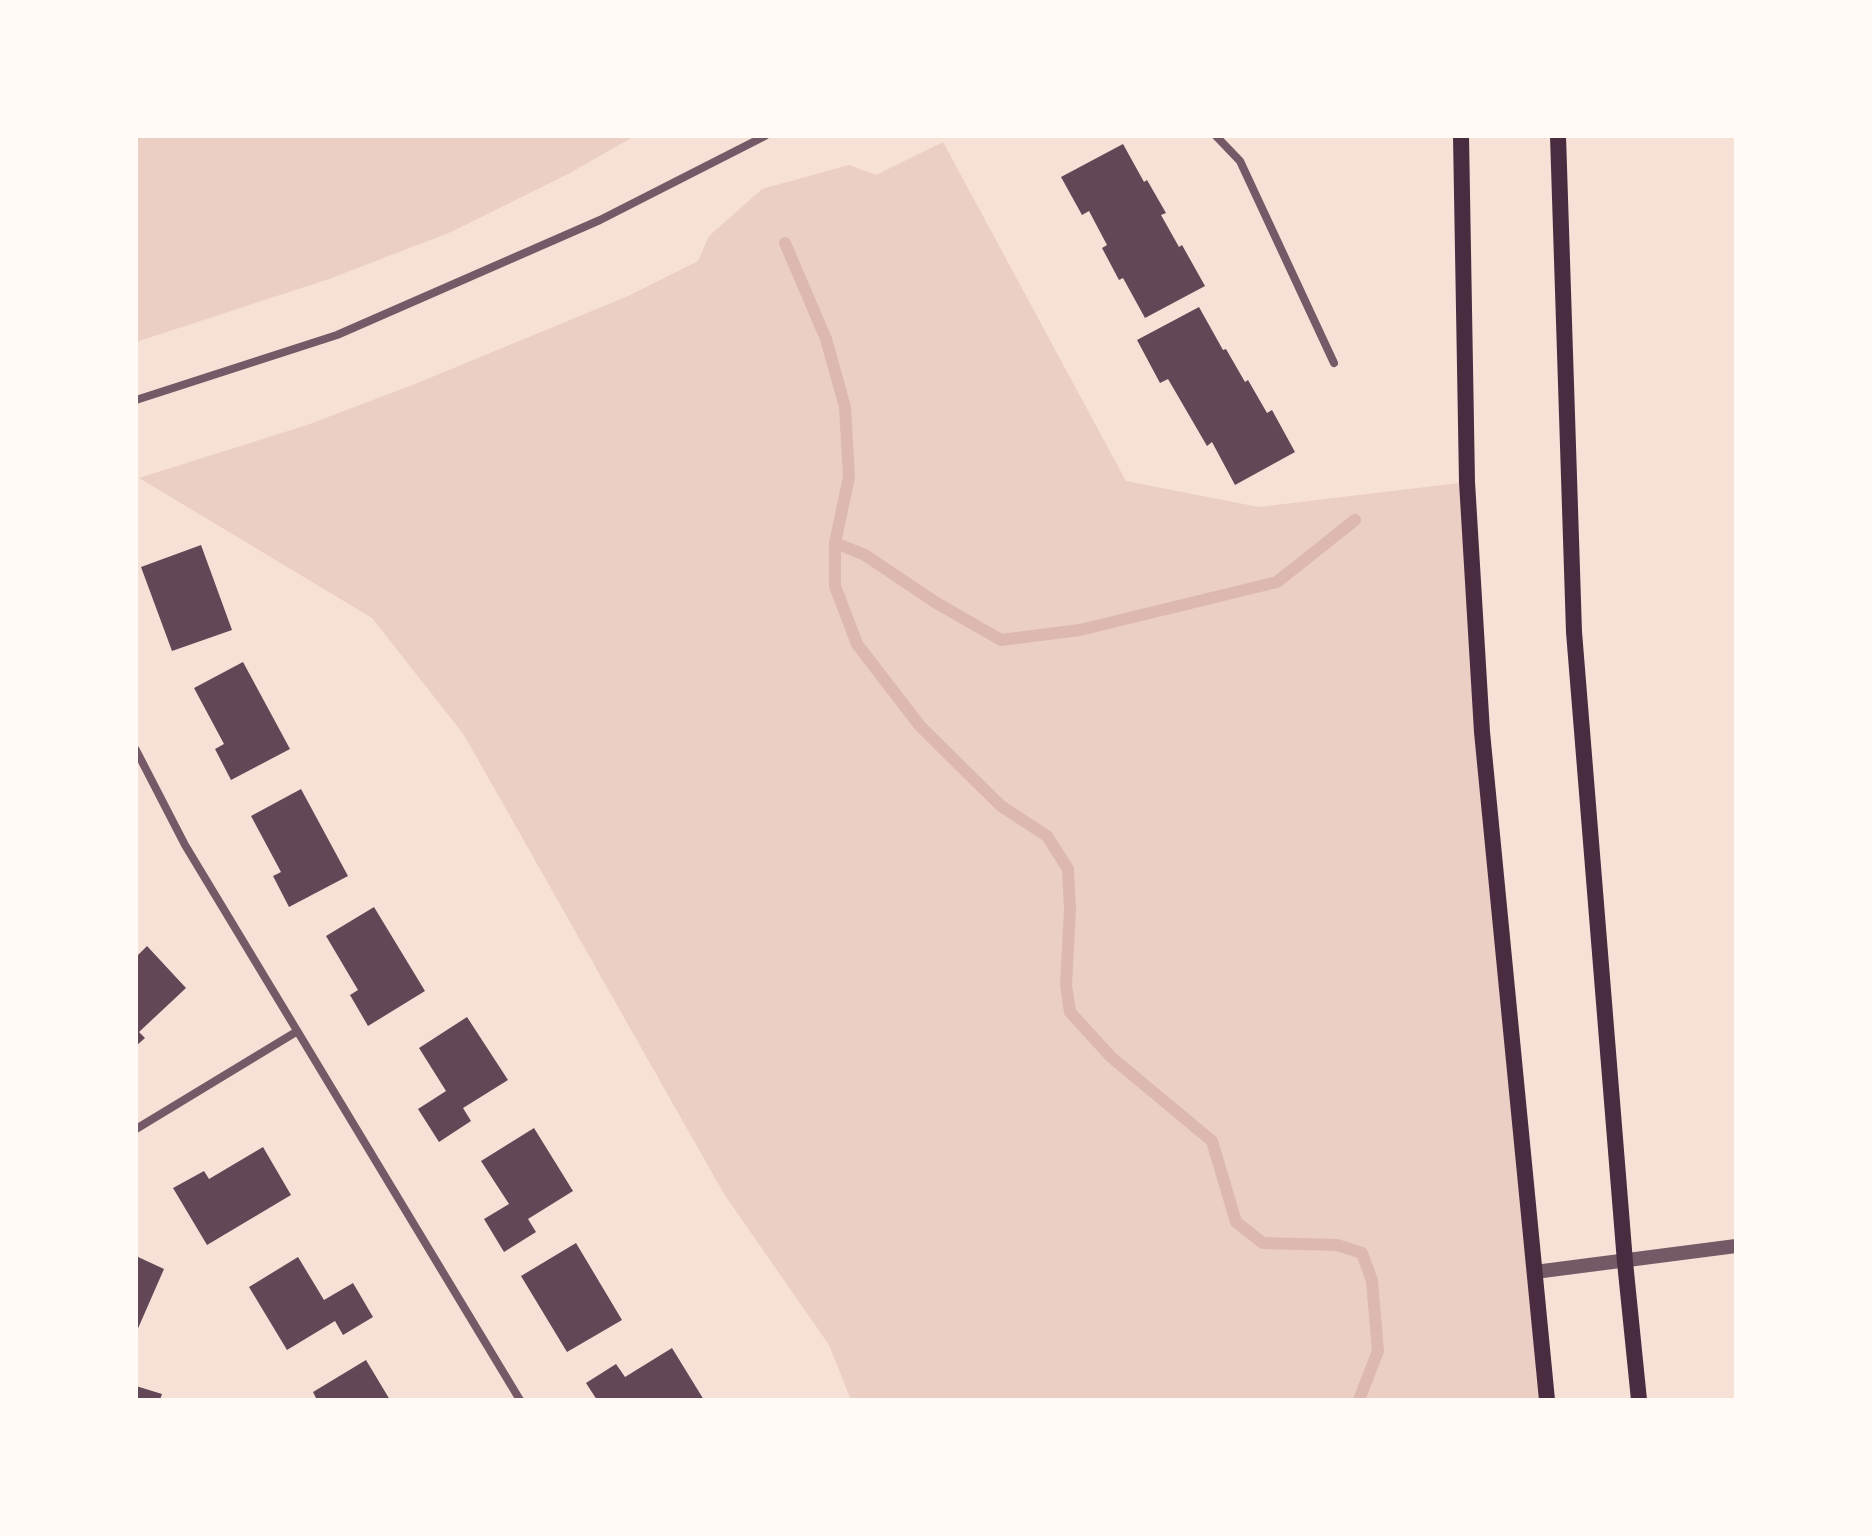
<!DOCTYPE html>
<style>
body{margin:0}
#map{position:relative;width:1872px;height:1536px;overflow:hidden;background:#f7e1d7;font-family:"DejaVu Sans",sans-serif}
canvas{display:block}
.frame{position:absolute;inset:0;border:138px solid #fffaf5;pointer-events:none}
</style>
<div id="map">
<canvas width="1872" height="1536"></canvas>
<div class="frame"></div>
</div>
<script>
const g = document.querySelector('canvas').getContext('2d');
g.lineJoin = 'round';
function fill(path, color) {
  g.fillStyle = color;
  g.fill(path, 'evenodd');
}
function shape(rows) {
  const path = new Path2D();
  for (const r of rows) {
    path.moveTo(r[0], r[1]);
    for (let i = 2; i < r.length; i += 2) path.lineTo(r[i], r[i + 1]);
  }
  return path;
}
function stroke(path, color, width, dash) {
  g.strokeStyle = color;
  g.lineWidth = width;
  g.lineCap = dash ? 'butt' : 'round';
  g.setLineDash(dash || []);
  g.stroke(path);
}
const green = shape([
 [136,136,635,136,568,174,451,232,329,279,136,342],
 [943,142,1126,481,1259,507,1467,482,1547,1400,851,1400,829,1345,724,1194,464,735,372,618,139,478,307,425,415,384,628,296,698,261,709,236,762,189,849,165,876,175]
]);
const stream = shape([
 [785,243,826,339,845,407,849,477,835,543,835,586,857,644,920,726,1001,806,1047,836,1068,869,1070,909,1066,985,1070,1012,1111,1057,1212,1141,1236,1222,1263,1243,1337,1245,1362,1253,1372,1281,1378,1351,1359,1400],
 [835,543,865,555,935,602,1001,640,1080,630,1277,582,1355,520]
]);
const building = shape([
 [1123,144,1144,182,1147,180,1166,213,1161,215,1179,247,1182,245,1205,286,1145,318,1123,278,1119,280,1102,248,1107,245,1089,211,1082,215,1061,177],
 [1199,307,1223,350,1226,349,1245,382,1248,380,1267,413,1272,410,1295,452,1235,485,1212,442,1207,446,1168,379,1160,383,1137,340],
 [201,545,232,630,172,651,141,567],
 [243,662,290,749,231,780,215,749,224,744,194,688],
 [301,789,348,876,289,907,273,876,281,872,251,816],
 [374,907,425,991,368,1026,350,995,358,990,326,936],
 [147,946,186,988,139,1032,145,1038,136,1046,136,957],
 [467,1017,508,1080,463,1108,471,1121,439,1142,418,1109,446,1091,419,1048],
 [534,1128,573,1191,528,1219,536,1232,504,1252,484,1219,509,1204,481,1161],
 [263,1147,291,1195,207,1245,173,1188,204,1171,209,1179],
 [576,1243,622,1320,567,1352,521,1276],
 [136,1256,164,1269,136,1333],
 [298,1257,324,1300,353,1283,373,1317,343,1335,335,1321,287,1350,249,1287],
 [672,1348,704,1400,597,1400,586,1383,616,1364,625,1377],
 [366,1360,390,1400,317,1400,313,1392],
 [136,1386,162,1394,160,1400,136,1400]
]);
const minor = shape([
 [1216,136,1240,161,1334,363],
 [136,400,337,335,600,220,765,136],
 [136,750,185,845,520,1400],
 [136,1129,296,1032]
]);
const tertiary = shape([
 [1535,1272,1736,1246]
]);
const secondary = shape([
 [1461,136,1467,482,1482,732,1547,1400],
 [1558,136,1574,632,1625,1262,1639,1400]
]);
fill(green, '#ebcfc5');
stroke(stream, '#dcb8b0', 12);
fill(building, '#644757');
stroke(minor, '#755966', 8);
stroke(tertiary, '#755966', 14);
stroke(secondary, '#4a2c40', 16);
</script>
